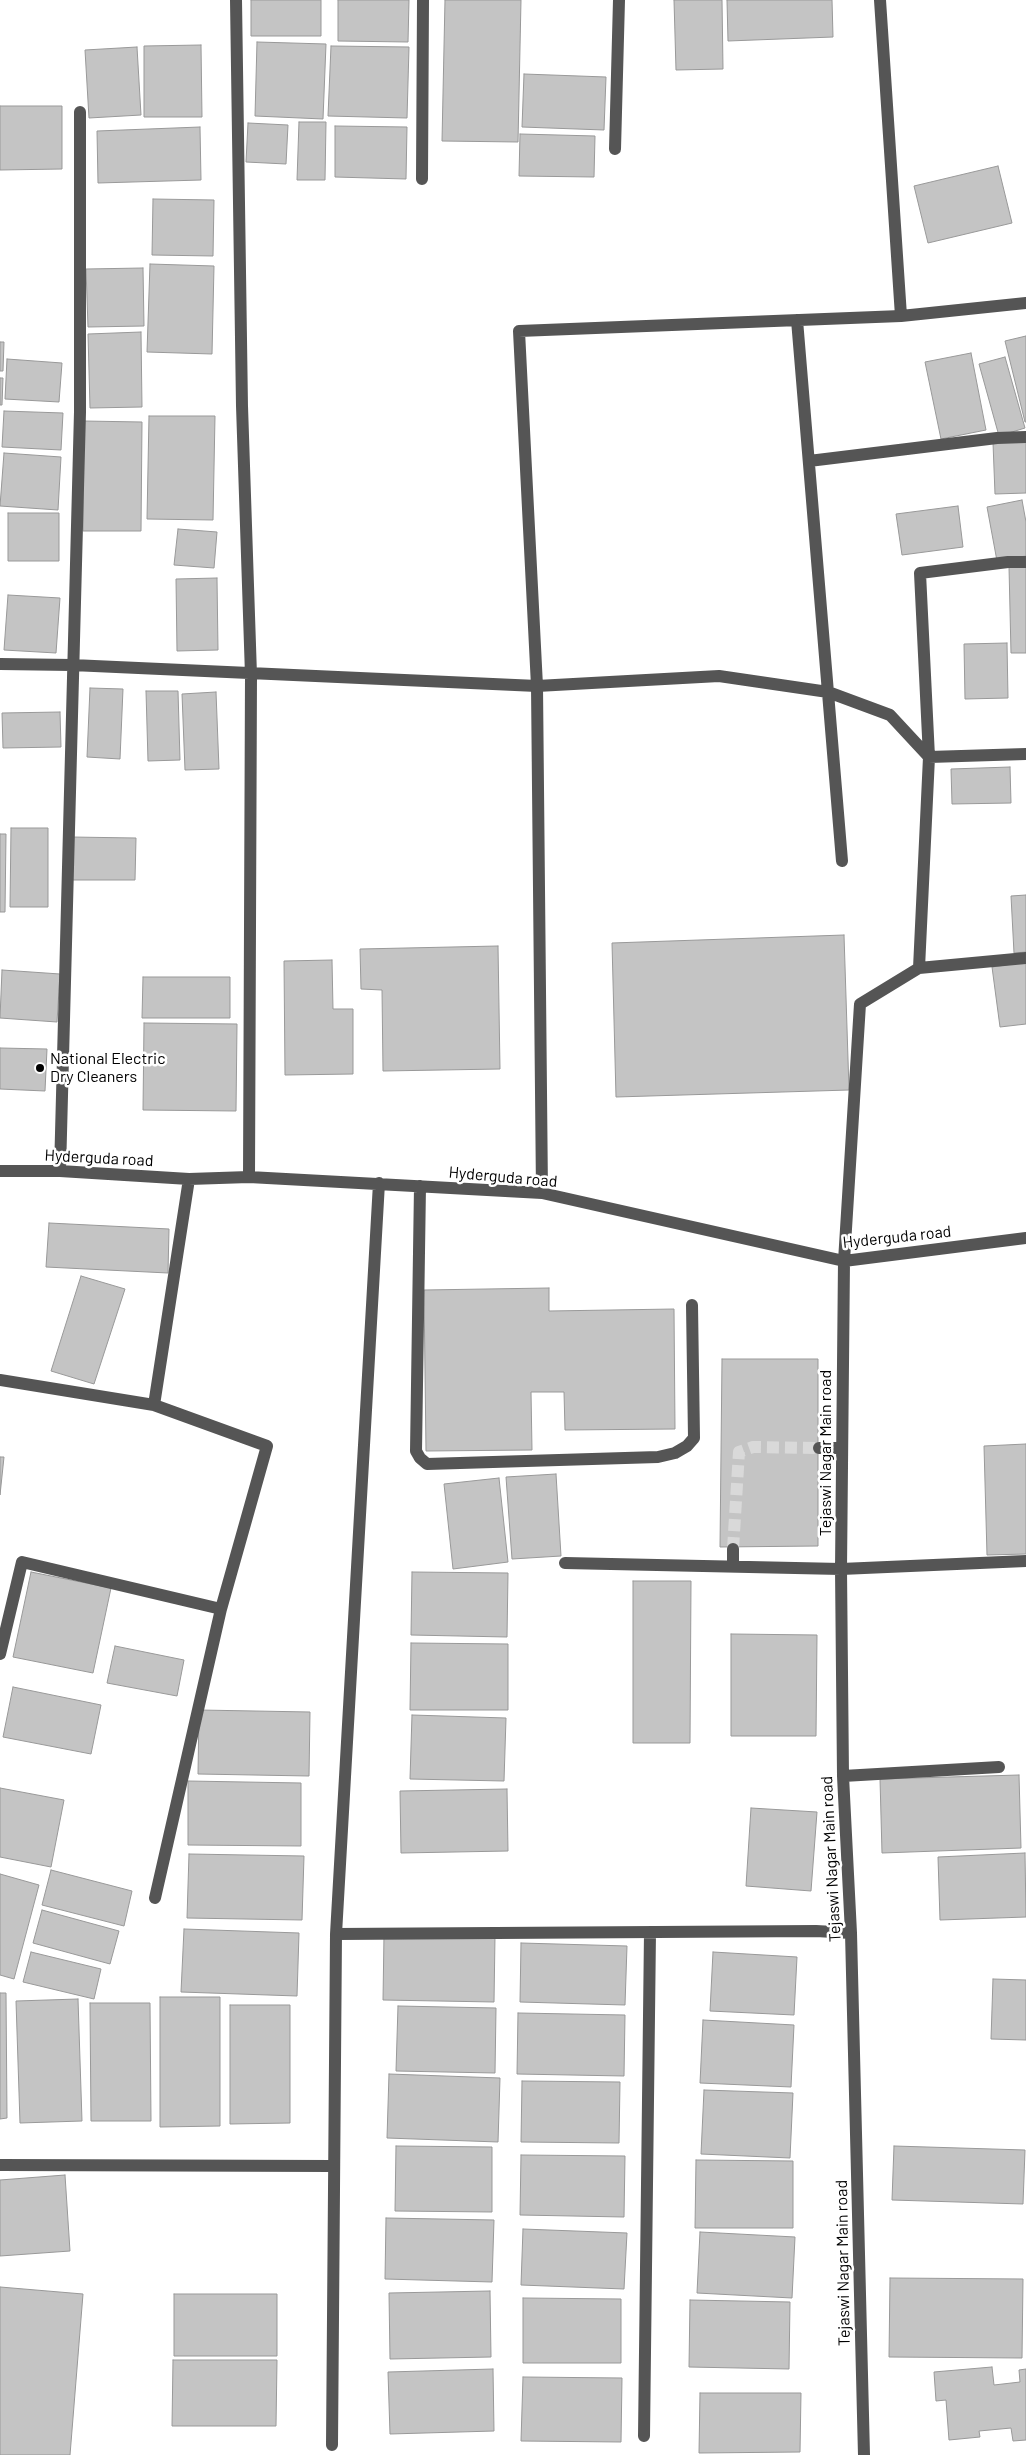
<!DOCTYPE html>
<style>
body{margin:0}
canvas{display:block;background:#fff}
</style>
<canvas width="1026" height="2455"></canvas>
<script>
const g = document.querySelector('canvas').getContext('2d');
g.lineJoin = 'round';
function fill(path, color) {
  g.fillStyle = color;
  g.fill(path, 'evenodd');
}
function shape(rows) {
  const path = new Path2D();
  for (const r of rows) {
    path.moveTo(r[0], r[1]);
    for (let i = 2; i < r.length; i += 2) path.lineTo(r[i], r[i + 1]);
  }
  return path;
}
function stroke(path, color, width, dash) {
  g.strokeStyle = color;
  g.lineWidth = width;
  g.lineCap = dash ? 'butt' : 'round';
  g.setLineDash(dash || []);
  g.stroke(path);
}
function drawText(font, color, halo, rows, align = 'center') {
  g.font = font + ' Barlow,sans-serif';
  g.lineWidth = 5;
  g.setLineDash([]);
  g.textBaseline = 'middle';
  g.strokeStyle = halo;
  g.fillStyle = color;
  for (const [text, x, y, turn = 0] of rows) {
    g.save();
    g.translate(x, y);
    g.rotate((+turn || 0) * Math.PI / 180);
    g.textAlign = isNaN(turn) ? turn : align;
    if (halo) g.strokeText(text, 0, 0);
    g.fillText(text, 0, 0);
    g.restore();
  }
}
const building = shape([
 [251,0,321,0,321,36,251,36,251,0],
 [338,0,409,0,408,42,338,41,338,0],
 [445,0,521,0,518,142,442,141,445,0],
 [674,0,722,0,723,69,676,70,674,0],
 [727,0,832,0,833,37,728,41,727,0],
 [257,42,326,44,323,119,255,116,257,42],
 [201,45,202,117,144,117,144,46,201,45],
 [331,46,409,47,407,118,328,116,331,46],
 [137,47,141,115,89,118,85,50,137,47],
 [524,74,606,77,604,130,522,127,524,74],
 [0,106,62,106,62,169,0,170,0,106],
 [299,122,326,122,325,180,297,180,299,122],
 [248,123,288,125,286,164,246,162,248,123],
 [335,126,407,127,406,179,335,177,335,126],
 [200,127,201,180,98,183,97,131,200,127],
 [520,134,595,136,594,177,519,176,520,134],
 [998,166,1012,223,928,243,914,186,998,166],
 [153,199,214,200,213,256,152,255,153,199],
 [150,264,214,266,212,354,147,352,150,264],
 [143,268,144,326,88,327,86,269,143,268],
 [141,332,142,407,90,408,88,334,141,332],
 [1026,336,1026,422,1025,422,1005,341,1026,336],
 [0,342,4,342,3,371,0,371,0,342],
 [971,353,986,430,941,439,925,362,971,353],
 [1005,357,1025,428,999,436,979,364,1005,357],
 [7,359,62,363,59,402,5,399,7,359],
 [0,378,3,378,2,405,0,405,0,378],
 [4,411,63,413,61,450,2,447,4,411],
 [149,416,215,416,213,520,147,519,149,416],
 [83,421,142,422,141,531,83,531,83,421],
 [1026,441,1026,493,995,494,993,443,1026,441],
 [4,453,61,457,58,510,0,506,4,453],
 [1022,500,1026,522,1026,556,997,561,987,507,1022,500],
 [958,506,963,547,902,555,896,514,958,506],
 [8,513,59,513,59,561,8,561,8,513],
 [178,529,217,532,214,568,174,565,178,529],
 [1026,566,1026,653,1011,653,1009,567,1026,566],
 [217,578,218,650,177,651,176,579,217,578],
 [8,595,60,598,56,653,4,650,8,595],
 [1007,643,1008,698,965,699,964,644,1007,643],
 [90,688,123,689,120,759,87,757,90,688],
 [146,691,178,691,180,760,148,761,146,691],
 [216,692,219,769,185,770,182,694,216,692],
 [60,712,61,747,3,748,2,713,60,712],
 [1010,767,1011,803,952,804,951,769,1010,767],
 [11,828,48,828,48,907,10,907,11,828],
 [0,834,6,834,5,912,0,912,0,834],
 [71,837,136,838,135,880,71,880,71,837],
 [1026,895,1026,952,1014,953,1011,896,1026,895],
 [844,935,849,1090,616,1097,612,943,844,935],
 [498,946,500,1069,383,1071,382,990,361,989,360,949,498,946],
 [332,960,333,1009,353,1009,353,1074,285,1075,284,961,332,960],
 [1026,962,1026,1024,1000,1027,992,967,1026,962],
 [2,970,60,974,57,1022,0,1018,2,970],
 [143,977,230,977,230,1018,142,1018,143,977],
 [144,1023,237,1024,236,1111,143,1110,144,1023],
 [0,1048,47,1049,45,1091,0,1089,0,1048],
 [49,1223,169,1229,168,1273,46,1267,49,1223],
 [81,1276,125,1289,94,1384,51,1371,81,1276],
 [549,1288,549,1311,674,1309,675,1429,565,1430,564,1392,531,1392,532,1450,426,1451,424,1290,549,1288],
 [722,1359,818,1359,818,1546,720,1547,722,1359],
 [1026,1444,1026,1554,987,1555,984,1446,1026,1444],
 [0,1457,4,1457,0,1495,0,1457],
 [556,1474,561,1556,512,1559,506,1477,556,1474],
 [499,1478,508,1562,453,1569,444,1484,499,1478],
 [31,1572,111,1588,93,1673,13,1657,31,1572],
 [412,1572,508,1573,507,1637,411,1635,412,1572],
 [633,1581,691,1581,690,1743,633,1743,633,1581],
 [731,1634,817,1635,816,1736,731,1736,731,1634],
 [411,1643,508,1644,508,1710,410,1710,411,1643],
 [115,1646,184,1660,177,1696,107,1683,115,1646],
 [13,1687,101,1705,91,1754,3,1737,13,1687],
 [199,1710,310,1712,309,1776,198,1774,199,1710],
 [412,1715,506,1718,504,1781,410,1779,412,1715],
 [1019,1775,1021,1848,882,1853,880,1779,1019,1775],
 [188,1781,301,1783,301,1846,188,1845,188,1781],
 [0,1788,64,1800,51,1867,0,1857,0,1788],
 [507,1789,508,1851,401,1853,400,1791,507,1789],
 [751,1808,817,1812,811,1891,746,1886,751,1808],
 [1025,1853,1026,1917,940,1920,938,1857,1025,1853],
 [189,1854,304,1856,302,1920,187,1918,189,1854],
 [51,1870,132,1891,124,1926,42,1905,51,1870],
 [0,1874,39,1885,14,1979,0,1975,0,1874],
 [42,1910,119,1931,110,1964,33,1943,42,1910],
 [184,1929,299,1933,297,1996,181,1992,184,1929],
 [384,1935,495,1936,494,2002,383,2000,384,1935],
 [521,1943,627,1946,625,2005,520,2002,521,1943],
 [31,1952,101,1969,94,1999,23,1982,31,1952],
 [713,1952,797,1957,794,2015,710,2011,713,1952],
 [993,1979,1026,1980,1026,2040,991,2039,993,1979],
 [0,1993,6,1993,7,2118,0,2119,0,1993],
 [160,1997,220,1997,220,2126,160,2127,160,1997],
 [78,1999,82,2121,20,2123,16,2001,78,1999],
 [90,2003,150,2003,151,2121,91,2121,90,2003],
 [230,2005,290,2005,290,2123,230,2124,230,2005],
 [398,2006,496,2008,495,2073,396,2071,398,2006],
 [518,2013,625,2015,624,2076,517,2074,518,2013],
 [703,2020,794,2025,791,2087,700,2083,703,2020],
 [389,2074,500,2078,498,2142,387,2138,389,2074],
 [522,2081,620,2082,619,2143,521,2142,522,2081],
 [704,2090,793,2093,790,2158,701,2154,704,2090],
 [396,2146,492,2147,492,2212,395,2211,396,2146],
 [894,2146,1025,2150,1023,2204,892,2200,894,2146],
 [521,2155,625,2156,624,2217,520,2215,521,2155],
 [696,2160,793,2161,793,2228,695,2228,696,2160],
 [65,2175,70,2251,0,2256,0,2180,65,2175],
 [386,2218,494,2220,492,2282,385,2279,386,2218],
 [523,2229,627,2233,624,2289,521,2285,523,2229],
 [700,2232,795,2237,792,2298,697,2293,700,2232],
 [890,2278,1023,2279,1022,2358,889,2357,890,2278],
 [0,2287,83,2294,70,2455,0,2455,0,2287],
 [490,2291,491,2357,390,2359,389,2293,490,2291],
 [174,2294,277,2294,277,2356,174,2356,174,2294],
 [523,2298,621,2299,621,2363,523,2363,523,2298],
 [690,2300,790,2302,789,2369,689,2367,690,2300],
 [173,2360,277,2360,276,2426,172,2426,173,2360],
 [992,2367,994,2385,1020,2382,1019,2370,1026,2369,1026,2440,1013,2441,1011,2428,979,2431,980,2437,949,2440,946,2400,936,2401,934,2372,992,2367],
 [493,2369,494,2431,390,2434,388,2372,493,2369],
 [523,2377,622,2378,621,2442,521,2441,523,2377],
 [700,2393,801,2393,800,2452,699,2453,700,2393]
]);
const minorTunnel = shape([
 [733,1549,739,1452,753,1447,819,1448]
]);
const minor = shape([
 [236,0,242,406,251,675,249,1177],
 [880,0,901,316],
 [615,149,619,0],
 [422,179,423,0],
 [797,320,842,861],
 [809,461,997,438,1026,437],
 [0,664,72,665,537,686,719,676,828,692,890,715,929,757,1026,754],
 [919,968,1026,958],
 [0,1171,60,1171,189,1179,249,1177,542,1193,844,1261,1026,1238],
 [60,1171,80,412,80,112],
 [420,1186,416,1451,420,1458,427,1464,658,1457,675,1453,687,1446,694,1438,692,1305],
 [542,1193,537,686,519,331,901,316,1026,303],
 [0,1380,154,1405,267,1446,221,1609,155,1898],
 [154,1405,189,1179],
 [819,1448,842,1448],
 [565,1563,841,1569,1026,1561],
 [733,1566,733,1549],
 [0,1654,22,1562,221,1609],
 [843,1776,999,1767],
 [336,1934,816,1931,851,1933],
 [0,2165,333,2166],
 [644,2436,650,1932],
 [332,2445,336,1934,379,1183],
 [864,2455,851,1933,843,1776,841,1569,844,1261,860,1004,919,968,929,757,920,573,1008,562,1026,562]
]);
const markers = [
 [40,1068,5,"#000"]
];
const poiNames = [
 ["National Electric",50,1059],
 ["Dry Cleaners",50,1077]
];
const streetNames = [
 ["Hyderguda road",99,1158,3],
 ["Hyderguda road",503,1177,5],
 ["Hyderguda road",897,1237,-6],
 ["Tejaswi Nagar Main road",826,1453,-90],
 ["Tejaswi Nagar Main road",831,1859,-93],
 ["Tejaswi Nagar Main road",843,2263,-91]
];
fill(building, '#c4c4c4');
stroke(building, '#999', 1);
stroke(minorTunnel, '#d9d9d9', 12, [12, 6]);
stroke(minor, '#555', 12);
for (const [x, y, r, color] of markers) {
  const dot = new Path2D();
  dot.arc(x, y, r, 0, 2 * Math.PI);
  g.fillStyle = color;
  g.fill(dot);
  stroke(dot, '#fff', 2);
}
drawText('16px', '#000', '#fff', poiNames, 'left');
drawText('16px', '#000', '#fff', streetNames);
</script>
